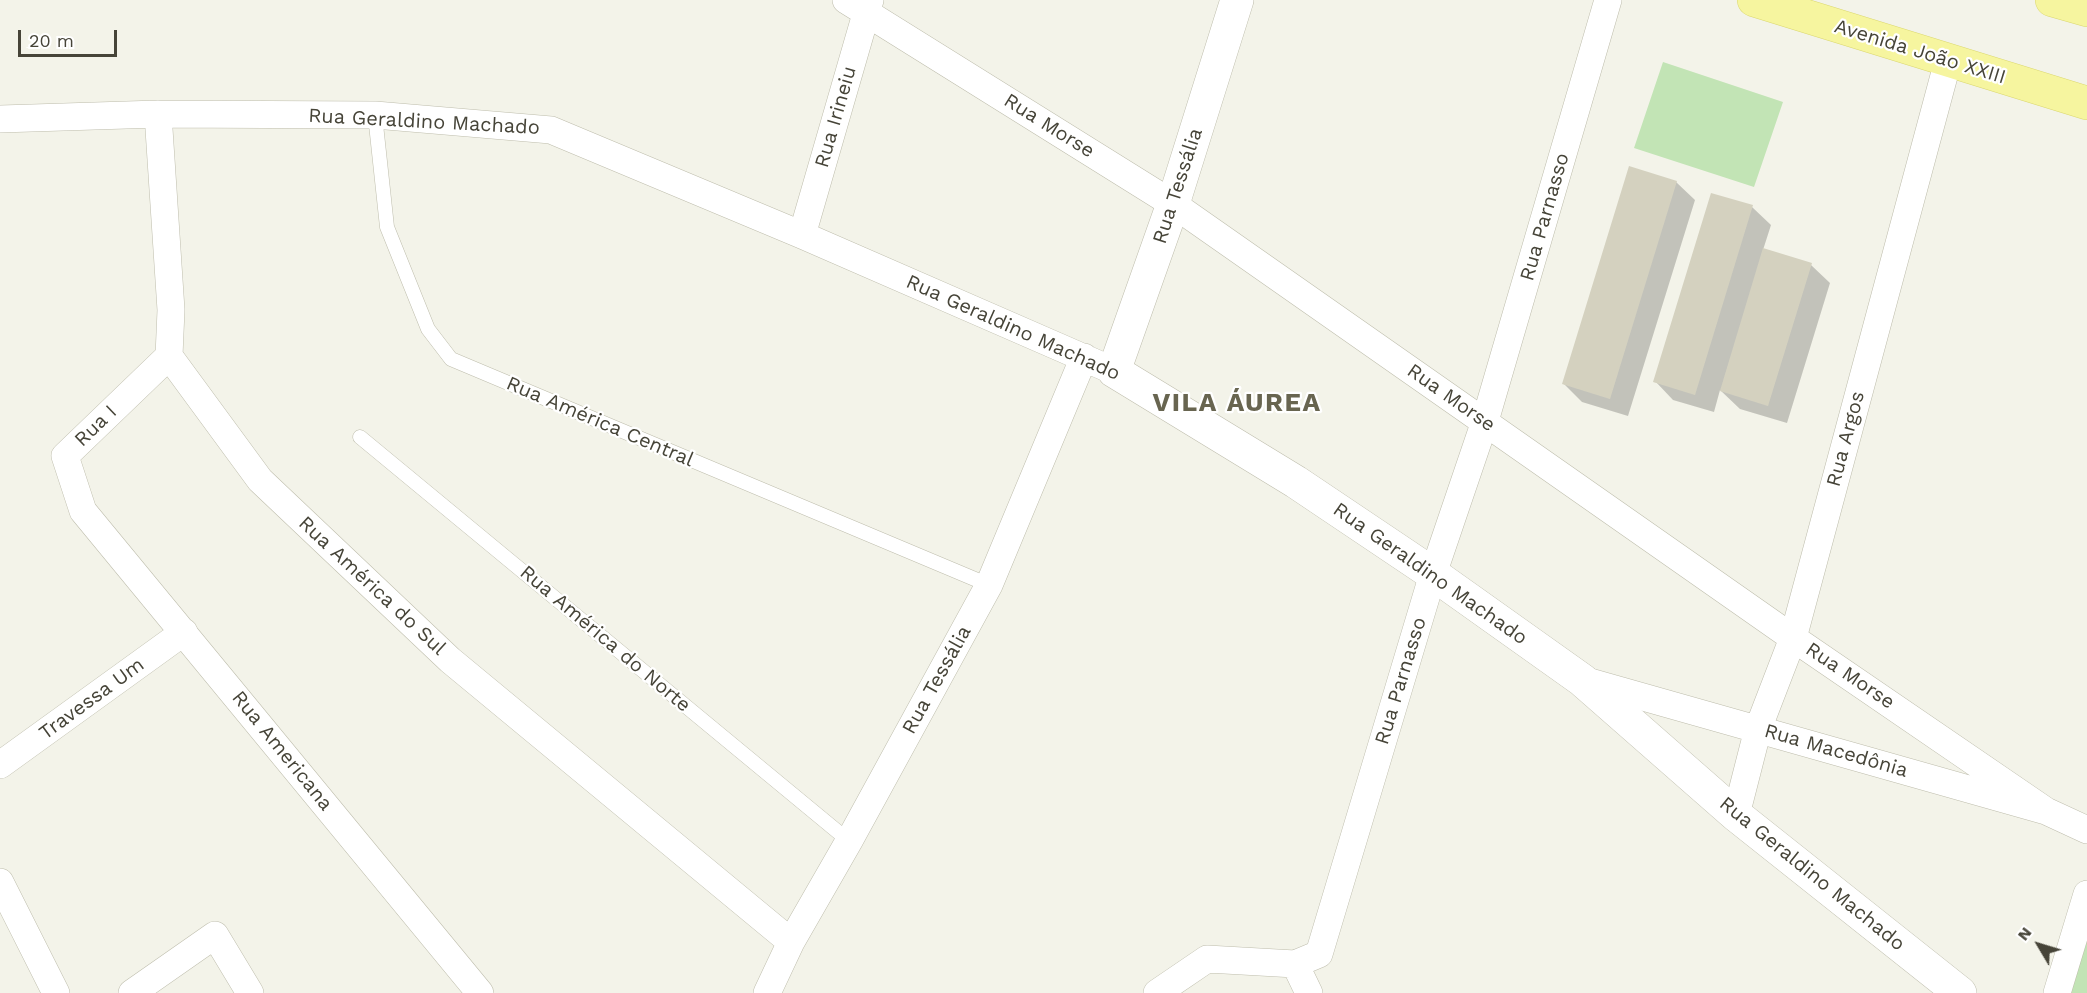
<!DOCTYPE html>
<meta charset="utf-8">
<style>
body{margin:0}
#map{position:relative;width:2087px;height:993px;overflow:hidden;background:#f3f3e9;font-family:"Work Sans",sans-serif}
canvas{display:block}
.north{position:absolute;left:2009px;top:915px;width:60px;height:60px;-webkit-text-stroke:4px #fff;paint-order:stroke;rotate:308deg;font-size:16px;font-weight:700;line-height:24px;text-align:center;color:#464438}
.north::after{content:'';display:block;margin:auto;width:21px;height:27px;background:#464438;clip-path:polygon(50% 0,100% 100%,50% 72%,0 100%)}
.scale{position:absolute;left:18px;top:30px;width:99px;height:27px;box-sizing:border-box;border:3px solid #464438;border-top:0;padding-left:8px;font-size:18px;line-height:21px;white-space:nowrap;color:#464438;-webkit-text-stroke:4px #fff;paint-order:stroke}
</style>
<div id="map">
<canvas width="2087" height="993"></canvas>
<div class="north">N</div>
<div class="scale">20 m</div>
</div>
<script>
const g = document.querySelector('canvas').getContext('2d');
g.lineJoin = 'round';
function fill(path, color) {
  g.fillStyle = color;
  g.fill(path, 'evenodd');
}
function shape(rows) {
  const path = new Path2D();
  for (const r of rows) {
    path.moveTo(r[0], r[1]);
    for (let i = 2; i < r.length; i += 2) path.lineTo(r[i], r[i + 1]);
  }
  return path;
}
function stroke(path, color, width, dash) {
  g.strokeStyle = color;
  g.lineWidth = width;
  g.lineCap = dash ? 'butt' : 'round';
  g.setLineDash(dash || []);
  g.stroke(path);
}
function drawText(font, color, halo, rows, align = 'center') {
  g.font = font + ' "Work Sans",sans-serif';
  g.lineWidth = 4.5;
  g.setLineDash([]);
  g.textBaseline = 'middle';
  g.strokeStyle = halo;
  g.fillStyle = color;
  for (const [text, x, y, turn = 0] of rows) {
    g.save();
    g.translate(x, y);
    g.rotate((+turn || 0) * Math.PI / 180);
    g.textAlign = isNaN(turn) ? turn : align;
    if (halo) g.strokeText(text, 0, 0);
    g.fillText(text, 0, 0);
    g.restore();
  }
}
const green = shape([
 [1663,62,1783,102,1754,187,1634,148],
 [2087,917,2087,993,2065,993]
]);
const shadow = shape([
 [1676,182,1695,200,1628,416,1582,402,1564,384],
 [1752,207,1771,225,1763,250,1811,265,1830,283,1787,423,1740,409,1720,390,1714,412,1673,400,1655,381]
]);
const building = shape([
 [1629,166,1677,181,1610,399,1562,384],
 [1711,193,1753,205,1695,395,1653,382],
 [1763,248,1812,263,1768,406,1720,391]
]);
const service = shape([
 [375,115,387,227,428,329,451,359,989,585],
 [360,437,849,841]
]);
const minor = shape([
 [846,0,1173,204,1793,638,2046,811],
 [158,114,171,310,169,356,260,480,450,660,791,942],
 [0,119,158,114,375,115,551,130,802,235,1114,371],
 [802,235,870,0],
 [169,356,65,456,83,511,480,993],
 [1583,680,2046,811,2087,830],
 [0,765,184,632],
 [1736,815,1758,729,1793,638,1948,61],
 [0,882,56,993],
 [1295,964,1309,993],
 [132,993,215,935,250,993],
 [767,993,791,942,849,841,989,585,1084,357],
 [1157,993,1207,959,1295,964,1319,954,1433,574,1485,421,1608,0],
 [2057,993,2087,894]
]);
const tertiary = shape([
 [1237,0,1173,204,1114,371,1296,482,1433,574,1582,680,1736,815,1960,993]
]);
const primary = shape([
 [1754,0,2087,103],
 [2052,0,2087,10]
]);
const streetNames = [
 ["Avenida João XXIII",1920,52,17],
 ["Rua Irineiu",836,117,-74],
 ["Rua Geraldino Machado",424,122,3],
 ["Rua Morse",1049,126,32],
 ["Rua Tessália",1178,186,-72],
 ["Rua Parnasso",1545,217,-74],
 ["Rua Geraldino Machado",1013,328,24],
 ["Rua Morse",1451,398,35],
 ["Rua América Central",600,422,23],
 ["Rua I",96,426,-44],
 ["Rua Argos",1846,439,-75],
 ["Rua Geraldino Machado",1430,574,35],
 ["Rua América do Sul",372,586,43],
 ["Rua América do Norte",605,639,40],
 ["Rua Morse",1850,676,34],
 ["Rua Tessália",937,680,-61],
 ["Rua Parnasso",1401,681,-73],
 ["Travessa Um",92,699,-36],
 ["Rua Americana",282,751,51],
 ["Rua Macedônia",1836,751,16],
 ["Rua Geraldino Machado",1812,874,39]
];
const districtNames = [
 ["VILA ÁUREA",1237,403]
];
fill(green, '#c2e4b5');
fill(shadow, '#0003');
fill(building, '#d4d1bf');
stroke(service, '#bebdac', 15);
stroke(minor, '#bebdac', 28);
stroke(tertiary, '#bebdac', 34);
stroke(primary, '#dad770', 34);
stroke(service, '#fff', 14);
stroke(minor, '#fff', 27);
stroke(tertiary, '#fff', 33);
stroke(primary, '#f6f59f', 33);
drawText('20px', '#464438', '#fff', streetNames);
g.letterSpacing = '1.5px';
drawText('bold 26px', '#686550', '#fff', districtNames);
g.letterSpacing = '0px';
</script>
